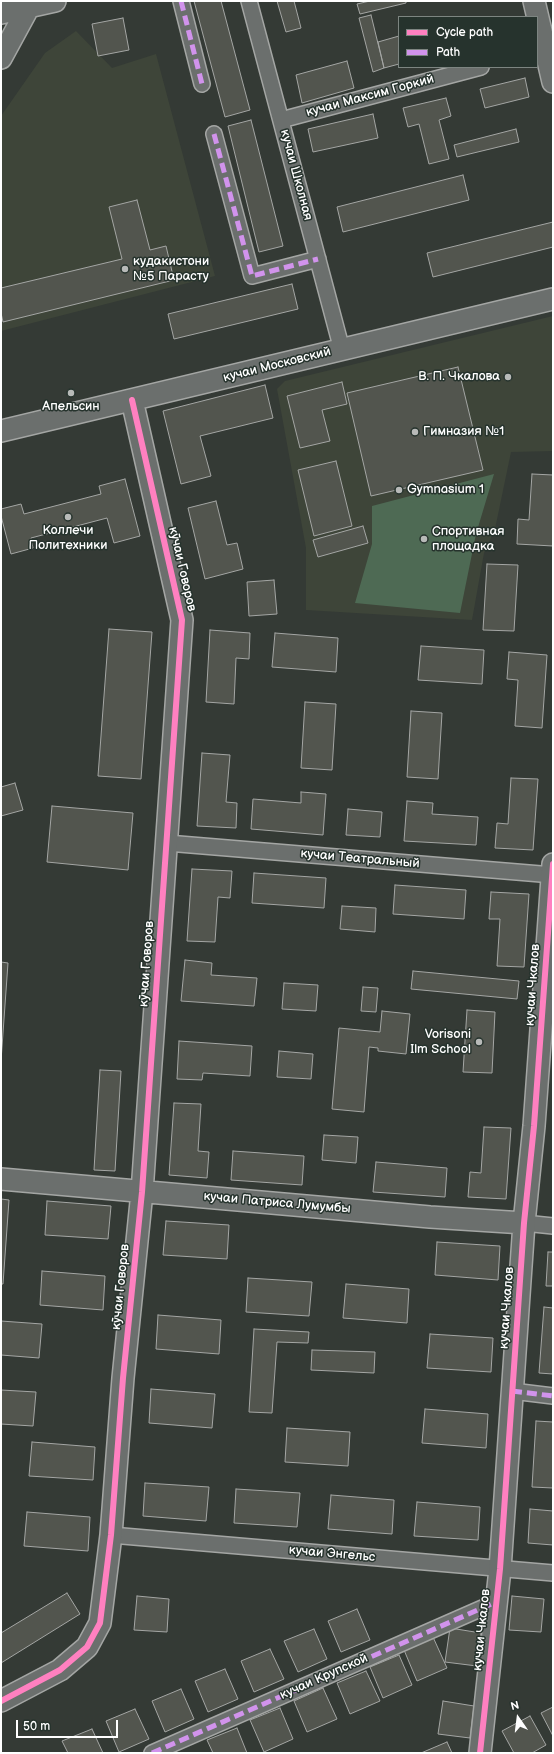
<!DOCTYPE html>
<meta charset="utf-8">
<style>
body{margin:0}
#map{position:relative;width:554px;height:1754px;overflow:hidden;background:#343a35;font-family:"Balsamiq Sans",sans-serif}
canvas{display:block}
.frame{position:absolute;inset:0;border:2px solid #fff;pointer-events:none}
.legend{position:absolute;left:398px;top:16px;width:140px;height:52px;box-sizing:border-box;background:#26332d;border:1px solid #7d8581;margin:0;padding:5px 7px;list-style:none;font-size:12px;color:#fff}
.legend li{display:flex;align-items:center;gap:8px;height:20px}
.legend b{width:20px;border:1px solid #7d8581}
.north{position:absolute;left:498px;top:1698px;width:40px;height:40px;-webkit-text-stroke:3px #26332d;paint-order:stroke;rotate:346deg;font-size:11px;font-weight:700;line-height:16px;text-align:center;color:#fff}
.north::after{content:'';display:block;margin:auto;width:14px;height:18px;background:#fff;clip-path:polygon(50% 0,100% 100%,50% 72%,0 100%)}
.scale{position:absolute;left:16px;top:1720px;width:102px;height:18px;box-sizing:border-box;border:2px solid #fff;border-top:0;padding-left:5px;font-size:12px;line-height:14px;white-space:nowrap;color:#fff;-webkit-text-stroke:3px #26332d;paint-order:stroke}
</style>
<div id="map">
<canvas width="554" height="1754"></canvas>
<div class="frame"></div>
<ul class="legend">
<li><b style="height:5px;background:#ff80c0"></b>Cycle path</li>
<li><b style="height:5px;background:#d193ec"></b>Path</li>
</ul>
<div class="north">N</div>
<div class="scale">50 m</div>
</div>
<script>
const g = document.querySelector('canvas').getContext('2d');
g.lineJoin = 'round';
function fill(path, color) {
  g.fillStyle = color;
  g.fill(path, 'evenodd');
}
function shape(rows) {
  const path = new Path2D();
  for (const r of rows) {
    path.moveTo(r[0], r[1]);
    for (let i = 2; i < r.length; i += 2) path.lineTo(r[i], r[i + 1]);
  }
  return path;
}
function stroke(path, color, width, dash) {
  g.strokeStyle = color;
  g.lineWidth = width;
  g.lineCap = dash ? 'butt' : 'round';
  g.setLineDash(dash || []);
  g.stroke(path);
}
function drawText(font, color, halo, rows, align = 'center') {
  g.font = font + ' "Balsamiq Sans",sans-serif';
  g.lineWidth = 3;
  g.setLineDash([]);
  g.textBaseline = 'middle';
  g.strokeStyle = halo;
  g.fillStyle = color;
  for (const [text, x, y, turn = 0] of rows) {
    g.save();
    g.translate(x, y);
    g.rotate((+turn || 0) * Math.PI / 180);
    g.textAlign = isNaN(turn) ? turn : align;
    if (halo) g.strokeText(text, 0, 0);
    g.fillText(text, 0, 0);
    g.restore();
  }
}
const built = shape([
 [76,31,112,68,156,54,215,276,1,331,1,116,45,53],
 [553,316,553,451,511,452,495,529,484,553,472,620,306,610,306,548,277,389,285,381]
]);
const green = shape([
 [494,474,476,534,460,613,355,603,372,544,372,506]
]);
const building = shape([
 [194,1,221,1,250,110,225,117,194,1],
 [277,1,294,1,301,28,286,32,277,1],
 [370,1,406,1,406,3,360,14,357,4,370,1],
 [371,15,384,68,373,72,359,18,371,15],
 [123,18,129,50,98,56,92,24,123,18],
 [399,36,399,64,384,68,378,42,399,36],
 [347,61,354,88,302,103,296,75,347,61],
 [525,78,529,97,485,108,480,89,525,78],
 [446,98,451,116,439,120,449,159,429,164,419,124,408,127,403,108,446,98],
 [373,114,378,138,313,152,308,129,373,114],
 [251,120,283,246,259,252,228,126,251,120],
 [516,129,519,142,457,157,454,145,516,129],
 [463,175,469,200,343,232,337,207,463,175],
 [137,200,150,250,166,246,174,280,3,322,1,313,1,288,122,259,109,207,137,200],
 [553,222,553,247,433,277,427,253,553,222],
 [292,284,298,309,174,339,168,314,292,284],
 [458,367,483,470,371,496,347,393,458,367],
 [342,382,347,404,322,410,330,441,300,448,287,396,342,382],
 [265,385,273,418,200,436,211,476,181,484,163,411,265,385],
 [336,461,352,526,314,536,298,470,336,461],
 [532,474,553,475,553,546,517,544,518,519,529,520,532,474],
 [125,479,140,536,114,543,107,518,31,538,33,548,11,554,1,516,1,509,21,504,24,514,101,494,99,486,125,479],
 [216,501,227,545,237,543,243,569,205,579,188,508,216,501],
 [363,526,368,543,318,557,313,540,363,526],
 [487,564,518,565,514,631,483,630,487,564],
 [274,580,277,614,249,616,247,582,274,580],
 [109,629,152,632,141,779,98,776,109,629],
 [210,630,250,633,249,659,236,658,234,704,206,702,210,630],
 [275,633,338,638,336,672,272,667,275,633],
 [421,646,484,650,482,684,418,680,421,646],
 [509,652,547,655,542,728,515,726,518,680,507,679,509,652],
 [305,702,336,704,332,770,301,768,305,702],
 [411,711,442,713,438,779,407,777,411,711],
 [202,753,230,755,226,802,237,803,236,828,197,826,202,753],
 [511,778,538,779,533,850,495,848,497,823,508,824,511,778],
 [15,783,23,810,1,816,1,787,15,783],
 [301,792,326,794,323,835,251,829,253,799,301,803,301,792],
 [407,801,433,803,432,814,478,817,476,845,404,841,407,801],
 [52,806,133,813,128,870,47,862,52,806],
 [348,809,382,812,380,837,346,835,348,809],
 [192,869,232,871,230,898,218,897,215,942,187,941,192,869],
 [254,873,326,878,324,908,252,903,254,873],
 [395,885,466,890,464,919,393,914,395,885],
 [491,892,529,894,524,967,497,966,500,919,489,919,491,892],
 [342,906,376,908,375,932,340,929,342,906],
 [185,960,212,963,211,975,257,978,254,1006,181,1001,185,960],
 [1,962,8,963,1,1061,1,962],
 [413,971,519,981,517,999,411,989,413,971],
 [284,983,318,985,316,1011,282,1009,284,983],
 [363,987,378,988,376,1012,361,1011,363,987],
 [467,1010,495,1012,492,1073,463,1072,467,1010],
 [382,1011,410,1014,406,1054,378,1051,378,1048,369,1047,364,1112,332,1109,339,1028,380,1032,382,1011],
 [179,1041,252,1046,250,1076,203,1073,202,1080,177,1079,179,1041],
 [279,1051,313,1054,311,1079,277,1077,279,1051],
 [100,1070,121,1071,115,1171,94,1170,100,1070],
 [174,1103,201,1104,198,1151,209,1152,207,1178,169,1175,174,1103],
 [484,1127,511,1128,506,1199,468,1197,470,1172,481,1173,484,1127],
 [324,1135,358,1137,356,1163,322,1160,324,1135],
 [233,1151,304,1156,302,1185,231,1180,233,1151],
 [376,1162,447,1168,445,1197,373,1192,376,1162],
 [1,1199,9,1200,3,1284,1,1284,1,1199],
 [47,1201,111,1206,108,1239,45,1235,47,1201],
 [166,1221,229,1225,227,1259,163,1255,166,1221],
 [437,1242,500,1246,498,1280,435,1275,437,1242],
 [548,1252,553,1252,553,1286,546,1286,548,1252],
 [42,1271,105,1276,103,1310,40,1305,42,1271],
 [248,1278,312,1282,309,1316,246,1312,248,1278],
 [346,1284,409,1289,407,1323,343,1318,346,1284],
 [544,1307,553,1308,553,1374,539,1373,544,1307],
 [158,1315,221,1320,219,1354,156,1349,158,1315],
 [1,1321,42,1324,39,1358,1,1355,1,1321],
 [254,1329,309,1332,308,1343,277,1342,272,1413,249,1412,254,1329],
 [430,1334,493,1338,491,1372,427,1368,430,1334],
 [312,1350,375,1352,374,1373,311,1370,312,1350],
 [151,1389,215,1394,212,1428,149,1423,151,1389],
 [1,1390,36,1392,33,1426,1,1424,1,1390],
 [425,1409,488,1414,486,1448,422,1443,425,1409],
 [536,1421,553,1422,553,1488,532,1487,536,1421],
 [287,1428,350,1432,348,1466,285,1462,287,1428],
 [32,1442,95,1447,93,1480,29,1476,32,1442],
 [145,1483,209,1487,206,1521,143,1516,145,1483],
 [236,1489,300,1493,297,1527,234,1523,236,1489],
 [331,1495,394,1500,392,1534,328,1529,331,1495],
 [417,1502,480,1507,478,1540,414,1536,417,1502],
 [530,1509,553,1511,553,1545,528,1543,530,1509],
 [27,1512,90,1517,88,1551,24,1546,27,1512],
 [67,1593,80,1614,1,1663,1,1633,67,1593],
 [137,1596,169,1599,167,1632,134,1630,137,1596],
 [512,1596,544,1599,541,1632,509,1630,512,1596],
 [357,1609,370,1640,341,1652,328,1621,357,1609],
 [450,1628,481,1633,477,1666,445,1662,450,1628],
 [314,1629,327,1659,298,1672,284,1641,314,1629],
 [433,1637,447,1668,417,1681,404,1650,433,1637],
 [270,1649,284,1679,254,1692,241,1661,270,1649],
 [399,1655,412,1685,383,1698,370,1667,399,1655],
 [225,1669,238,1699,208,1712,195,1681,225,1669],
 [366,1671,380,1701,350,1714,337,1683,366,1671],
 [323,1688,337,1719,307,1732,294,1701,323,1688],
 [181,1689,194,1719,165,1732,152,1701,181,1689],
 [443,1701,474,1706,470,1738,438,1734,443,1701],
 [553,1707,553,1736,541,1713,553,1707],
 [280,1708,293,1739,264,1752,250,1720,280,1708],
 [135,1709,149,1739,119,1752,106,1721,135,1709],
 [530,1716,546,1745,532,1753,514,1753,502,1731,530,1716],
 [237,1728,247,1753,213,1753,207,1740,237,1728],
 [92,1729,103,1753,68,1753,62,1741,92,1729],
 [447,1742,452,1753,421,1753,447,1742]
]);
const street = shape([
 [181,1,202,84],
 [249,1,342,350],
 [281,120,481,67],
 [214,134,252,276,318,259],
 [167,843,553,875],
 [524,1223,553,1226],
 [512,1391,553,1396],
 [111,1535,553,1573],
 [152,1753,496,1602]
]);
const secondary = shape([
 [534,1,553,82],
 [1,13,55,1],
 [1,58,32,1],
 [1,431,553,299],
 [1,1179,430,1217,524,1223],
 [1,1701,60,1670,87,1647,100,1623,111,1535,123,1378,142,1192,182,620,132,400],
 [480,1753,500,1569,524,1223,534,1126,553,864]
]);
const quiet = shape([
 [181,1,202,84],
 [214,134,252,276,318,259],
 [512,1391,553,1396],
 [152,1753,496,1602]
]);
const cycleway = shape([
 [1,1701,60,1670,87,1647,100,1623,111,1535,123,1378,142,1192,182,620,132,400],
 [480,1753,500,1569,524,1223,534,1126,553,864]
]);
const markers = [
 [125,269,4,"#b8bab8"],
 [508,377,4,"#b8bab8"],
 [71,393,4,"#b8bab8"],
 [415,432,4,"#b8bab8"],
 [399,490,4,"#b8bab8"],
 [68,517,4,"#b8bab8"],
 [424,539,4,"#b8bab8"],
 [479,1042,4,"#b8bab8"]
];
const streetNames = [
 ["кучаи Максим Горкий",370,96,-15],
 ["кучаи Школная",296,175,75],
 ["кучаи Московский",277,365,-14],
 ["кӯчаи Говоров",182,569,77],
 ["кучаи Театральный",360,859,5],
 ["кӯчаи Говоров",147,964,-86],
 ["кучаи Чкалов",533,985,-86],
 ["кучаи Патриса Лумумбы",277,1203,5],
 ["кӯчаи Говоров",121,1287,-84],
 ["кучаи Чкалов",507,1308,-86],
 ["кучаи Энгельс",332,1554,5],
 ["кучаи Чкалов",482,1630,-84],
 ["кучаи Крупской",324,1677,-24]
];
const poiNames = [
 ["кудакистони",133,262],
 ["№5 Парасту",133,277],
 ["В. П. Чкалова",500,377,"right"],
 ["Апельсин",71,407,"center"],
 ["Гимназия №1",423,432],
 ["Gymnasium 1",407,490],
 ["Коллечи",68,531,"center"],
 ["Политехники",68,546,"center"],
 ["Спортивная",432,532],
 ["площадка",432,547],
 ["Vorisoni",471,1035,"right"],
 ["Ilm School",471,1050,"right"]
];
fill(built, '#3e4539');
fill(green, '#4e6a54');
fill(building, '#52554e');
stroke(building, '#a4a6a4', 1);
stroke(street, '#a4a6a4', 18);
stroke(secondary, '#a4a6a4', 24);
stroke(street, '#6b6f6d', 15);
stroke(secondary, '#6b6f6d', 21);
stroke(quiet, '#d193ec', 5, [10, 5]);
stroke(cycleway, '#ff80c0', 6);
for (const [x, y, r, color] of markers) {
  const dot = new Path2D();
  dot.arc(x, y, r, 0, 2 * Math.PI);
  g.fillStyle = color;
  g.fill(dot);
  stroke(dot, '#26332d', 1.5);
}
drawText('13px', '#fff', '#26332d', streetNames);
drawText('13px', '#fff', '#26332d', poiNames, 'left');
</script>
